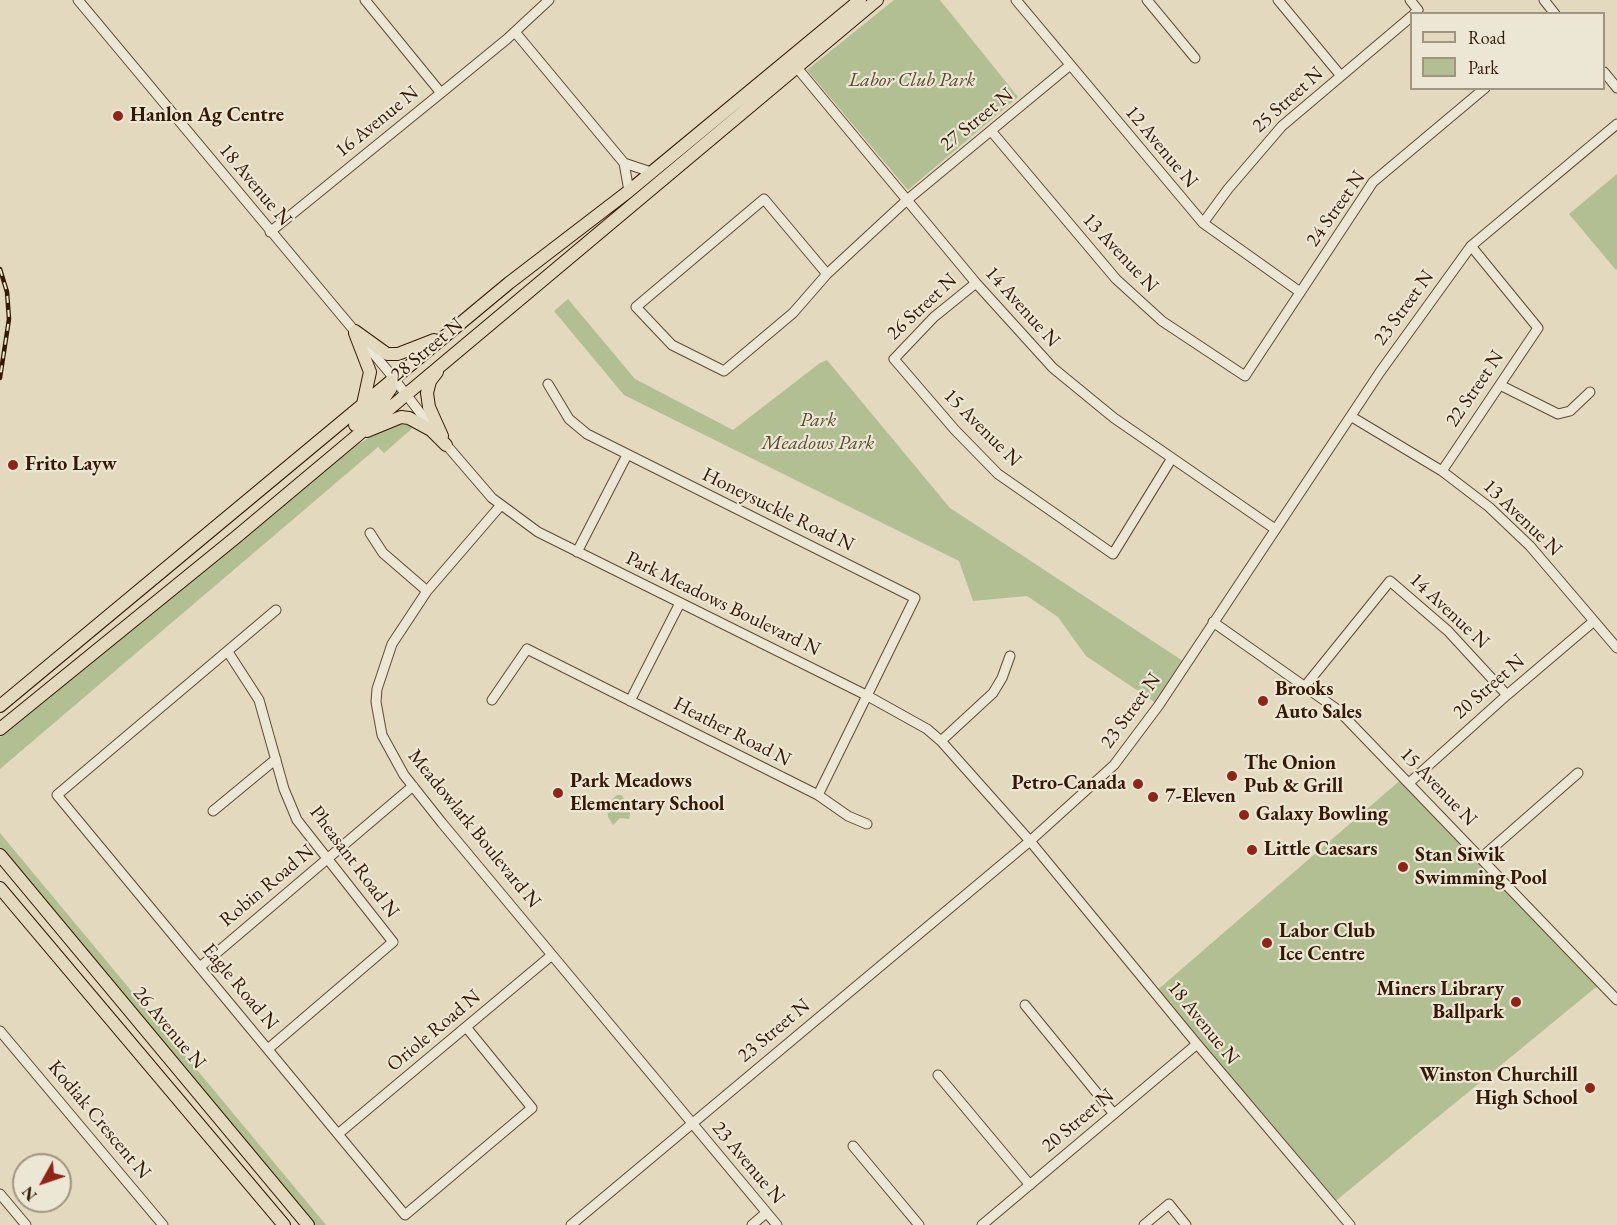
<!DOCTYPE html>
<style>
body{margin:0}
#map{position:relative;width:1617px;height:1225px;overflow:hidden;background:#e2d9be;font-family:"EB Garamond",serif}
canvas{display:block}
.legend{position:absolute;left:1410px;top:12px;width:195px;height:78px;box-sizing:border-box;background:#ece6d5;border:2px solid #a39481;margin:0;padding:8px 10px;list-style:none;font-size:18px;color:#361903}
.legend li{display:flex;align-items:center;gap:12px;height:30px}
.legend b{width:30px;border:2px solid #a39481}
.north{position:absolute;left:12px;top:1153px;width:60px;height:60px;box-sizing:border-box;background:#ece6d5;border:2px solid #a39481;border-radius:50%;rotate:230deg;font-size:16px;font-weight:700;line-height:24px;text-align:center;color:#361903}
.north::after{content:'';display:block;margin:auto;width:21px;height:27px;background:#8f2418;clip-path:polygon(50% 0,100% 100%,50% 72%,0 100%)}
</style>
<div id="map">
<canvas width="1617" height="1225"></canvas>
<ul class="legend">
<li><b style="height:8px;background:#e2d9be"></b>Road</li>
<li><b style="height:16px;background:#b2bf93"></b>Park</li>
</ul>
<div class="north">N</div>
</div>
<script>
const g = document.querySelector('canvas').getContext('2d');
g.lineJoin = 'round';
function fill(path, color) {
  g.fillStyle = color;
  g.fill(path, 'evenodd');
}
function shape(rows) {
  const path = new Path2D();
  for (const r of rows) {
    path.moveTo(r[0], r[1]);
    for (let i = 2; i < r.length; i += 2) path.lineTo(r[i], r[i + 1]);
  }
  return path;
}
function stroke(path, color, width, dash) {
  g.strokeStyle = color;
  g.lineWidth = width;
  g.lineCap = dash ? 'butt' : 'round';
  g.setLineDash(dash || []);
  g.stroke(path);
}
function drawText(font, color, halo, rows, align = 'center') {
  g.font = font + ' "EB Garamond",serif';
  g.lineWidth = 4.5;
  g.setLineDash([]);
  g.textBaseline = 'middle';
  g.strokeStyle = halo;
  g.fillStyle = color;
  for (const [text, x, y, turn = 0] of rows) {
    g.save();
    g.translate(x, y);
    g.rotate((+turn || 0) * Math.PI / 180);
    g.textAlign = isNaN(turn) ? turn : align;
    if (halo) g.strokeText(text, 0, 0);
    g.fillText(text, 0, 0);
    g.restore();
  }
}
const green = shape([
 [894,0,940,0,1018,97,908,190,807,70],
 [1617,174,1617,269,1616,270,1569,214],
 [568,299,635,379,733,430,820,363,827,360,950,508,1186,663,1159,705,1086,656,1058,617,1027,596,973,601,959,561,624,395,554,311],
 [395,423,415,426,384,453,378,447,0,769,0,737,353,447],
 [1404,777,1601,983,1332,1204,1155,992],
 [617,795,621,795,631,806,629,819,620,818,613,825,608,817,607,804],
 [0,833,326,1225,310,1225,53,919,0,849]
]);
const minor = shape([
 [78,0,388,371,432,428],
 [1016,0,1203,223,1300,292],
 [1147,0,1195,58],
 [1278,0,1341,76],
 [1410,0,1418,10,1414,14],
 [1544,0,1555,14],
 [515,32,624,163,629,191],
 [793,63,976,283,1053,368,1114,418,1275,529],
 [1604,72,1617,88],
 [441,93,507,39,549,0],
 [992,132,1116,279,1162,321,1245,376,1373,182,1485,88],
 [624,163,651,172],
 [1203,223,1228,189,1282,126,1412,16],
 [270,232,441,93,365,0],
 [827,274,764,199,636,307,672,345,724,371,793,313,827,274,907,200,1069,66],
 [976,283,934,317,894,359,955,430,998,474,1113,554,1172,458],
 [548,384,569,419,587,434,915,598,818,795],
 [1500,385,1558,414,1570,411,1590,392],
 [1352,417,1442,471,1489,507,1530,546,1617,648],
 [443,441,492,498,538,532,866,695,927,729,941,741,1030,841,1197,1044,1350,1225],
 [1442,471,1538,328,1471,246],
 [501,505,427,591,392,644,377,689,376,702,382,735,404,775,442,823,777,1225],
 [370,533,383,553,427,591],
 [577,552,627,455],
 [276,610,57,795,405,1215,532,1108,466,1027],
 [1213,622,1338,710,1617,1000],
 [228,652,259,700,284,789,297,820,393,942,268,1049],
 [1306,685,1390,581,1448,631,1507,695],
 [492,700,527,649,818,795,848,816,867,824],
 [630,701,680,603],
 [941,741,993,693,1002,678,1010,656],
 [1409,783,1507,695,1594,621],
 [213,811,276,759],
 [1481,858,1578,773],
 [200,967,413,786],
 [1025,1005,1114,1114],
 [0,1031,163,1225],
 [938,1075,1030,1185],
 [338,1134,552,955],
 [853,1146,919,1225],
 [0,1194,26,1225],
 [571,1225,1030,841,1114,765,1159,705,1380,372,1471,246,1617,124],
 [752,1225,766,1213],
 [982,1225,1197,1044],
 [1144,1225,1169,1204,1186,1225]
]);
const major = shape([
 [355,331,387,354,398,354,434,340],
 [355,333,370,372,363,404],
 [437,372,430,381,427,393,429,407,442,436],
 [355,425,382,401,391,388],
 [367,431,401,417,409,418,431,430,446,445],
 [0,706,509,283,629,191,860,0],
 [0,729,235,538,877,0],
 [0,855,308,1225],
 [0,888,284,1225]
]);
const rail = shape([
 [0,269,7,292,9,319,0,378]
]);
const markers = [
 [118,116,6,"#8f2418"],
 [13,465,6,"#8f2418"],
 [1263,701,6,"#8f2418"],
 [1232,776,6,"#8f2418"],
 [1138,784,6,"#8f2418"],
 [558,793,6,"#8f2418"],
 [1153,797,6,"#8f2418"],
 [1244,815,6,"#8f2418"],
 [1252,850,6,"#8f2418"],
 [1403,867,6,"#8f2418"],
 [1267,943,6,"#8f2418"],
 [1516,1002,6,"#8f2418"],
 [1590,1088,6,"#8f2418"]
];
const parkNames = [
 ["Labor Club Park",912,81],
 ["Park",818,421],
 ["Meadows Park",818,444]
];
const streetNames = [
 ["25 Street N",1288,100,-42],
 ["27 Street N",977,120,-39],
 ["16 Avenue N",377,122,-39],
 ["12 Avenue N",1161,147,50],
 ["18 Avenue N",255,185,50],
 ["24 Street N",1336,209,-55],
 ["13 Avenue N",1120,253,47],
 ["26 Street N",922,307,-43],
 ["14 Avenue N",1022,307,48],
 ["23 Street N",1404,308,-54],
 ["28 Street N",427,350,-40],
 ["22 Street N",1475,389,-56],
 ["15 Avenue N",982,428,45],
 ["Honeysuckle Road N",778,510,26],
 ["13 Avenue N",1522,518,44],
 ["Park Meadows Boulevard N",723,604,26],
 ["14 Avenue N",1449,611,43],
 ["20 Street N",1489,687,-41],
 ["23 Street N",1131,711,-54],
 ["Heather Road N",732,732,27],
 ["15 Avenue N",1438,787,46],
 ["Meadowlark Boulevard N",474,829,51],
 ["Pheasant Road N",354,862,53],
 ["Robin Road N",267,886,-40],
 ["Eagle Road N",240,987,50],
 ["18 Avenue N",1203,1023,51],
 ["26 Avenue N",169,1028,50],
 ["Oriole Road N",434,1031,-40],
 ["23 Street N",774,1031,-40],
 ["Kodiak Crescent N",99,1120,50],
 ["20 Street N",1078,1121,-40],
 ["23 Avenue N",748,1163,50]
];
const poiNames = [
 ["Hanlon Ag Centre",130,116],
 ["Frito Layw",25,465],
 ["Brooks",1275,690],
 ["Auto Sales",1275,713],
 ["The Onion",1244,764],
 ["Pub & Grill",1244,787],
 ["Park Meadows",570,782],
 ["Elementary School",570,805],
 ["Petro-Canada",1126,784,"right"],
 ["7-Eleven",1165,797],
 ["Galaxy Bowling",1256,815],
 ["Little Caesars",1264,850],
 ["Stan Siwik",1415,856],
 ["Swimming Pool",1415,879],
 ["Labor Club",1279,932],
 ["Ice Centre",1279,955],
 ["Miners Library",1504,990,"right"],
 ["Ballpark",1504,1013,"right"],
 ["Winston Churchill",1578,1076,"right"],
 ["High School",1578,1099,"right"]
];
fill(green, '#b2bf93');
stroke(minor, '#614932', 11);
stroke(major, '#361903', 14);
stroke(minor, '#ece6d5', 9);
stroke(major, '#e2d9be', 12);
stroke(rail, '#361903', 4.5);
stroke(rail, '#ece6d5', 2, [7]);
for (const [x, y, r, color] of markers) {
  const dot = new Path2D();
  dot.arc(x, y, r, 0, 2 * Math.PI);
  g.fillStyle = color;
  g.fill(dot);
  stroke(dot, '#ece6d5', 2);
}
drawText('italic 20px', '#5b4b2e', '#ece6d5', parkNames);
drawText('20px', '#361903', '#ece6d5', streetNames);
drawText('bold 20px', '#361903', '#ece6d5', poiNames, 'left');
</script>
